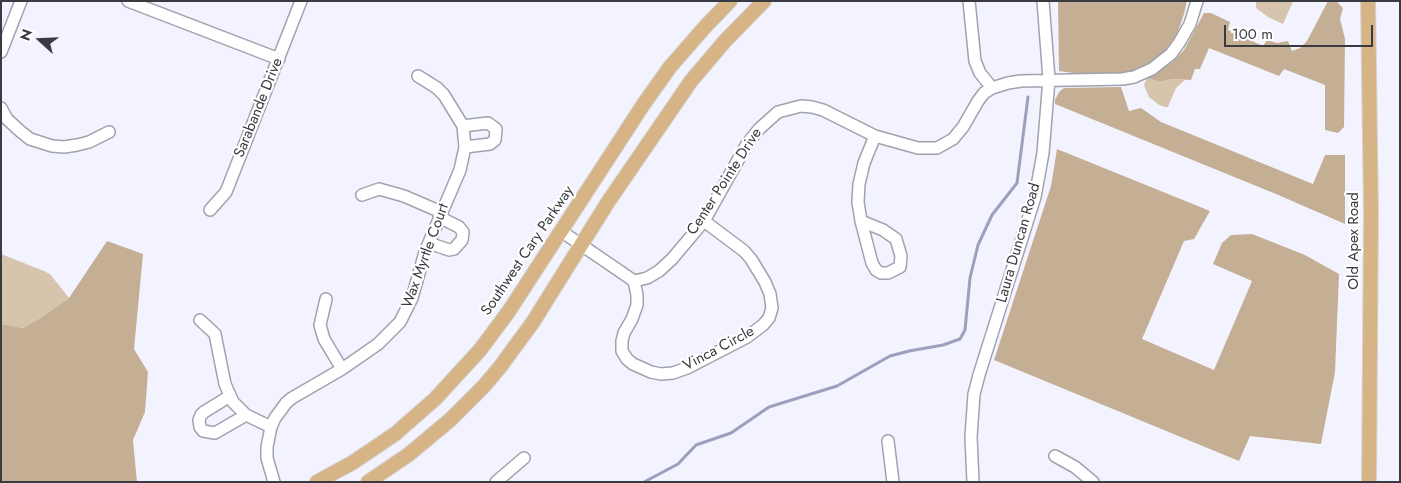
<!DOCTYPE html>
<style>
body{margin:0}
#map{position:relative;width:1401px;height:483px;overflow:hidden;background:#f2f3fe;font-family:Jost,sans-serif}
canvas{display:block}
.frame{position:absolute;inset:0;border:2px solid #3a3b40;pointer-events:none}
.north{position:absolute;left:15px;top:15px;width:50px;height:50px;-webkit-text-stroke:4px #fff;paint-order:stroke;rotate:290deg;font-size:14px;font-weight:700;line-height:20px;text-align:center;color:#3a3b40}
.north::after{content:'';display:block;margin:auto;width:18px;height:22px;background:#3a3b40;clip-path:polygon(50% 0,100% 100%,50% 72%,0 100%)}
.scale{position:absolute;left:1224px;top:25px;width:149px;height:22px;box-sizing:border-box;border:2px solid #3a3b40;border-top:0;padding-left:6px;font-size:15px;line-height:18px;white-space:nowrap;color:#3a3b40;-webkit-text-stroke:4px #fff;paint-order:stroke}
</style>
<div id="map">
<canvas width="1401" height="483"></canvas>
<div class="frame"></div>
<div class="north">N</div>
<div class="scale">100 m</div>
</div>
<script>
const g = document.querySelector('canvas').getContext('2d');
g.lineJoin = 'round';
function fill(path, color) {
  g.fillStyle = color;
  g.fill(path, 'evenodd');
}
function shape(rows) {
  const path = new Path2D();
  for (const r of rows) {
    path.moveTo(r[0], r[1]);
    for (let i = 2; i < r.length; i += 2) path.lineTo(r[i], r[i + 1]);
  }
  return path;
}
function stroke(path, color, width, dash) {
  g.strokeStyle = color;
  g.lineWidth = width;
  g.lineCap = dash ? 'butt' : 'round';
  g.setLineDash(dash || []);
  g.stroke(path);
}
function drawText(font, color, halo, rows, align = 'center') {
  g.font = font + ' Jost,sans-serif';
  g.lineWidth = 4.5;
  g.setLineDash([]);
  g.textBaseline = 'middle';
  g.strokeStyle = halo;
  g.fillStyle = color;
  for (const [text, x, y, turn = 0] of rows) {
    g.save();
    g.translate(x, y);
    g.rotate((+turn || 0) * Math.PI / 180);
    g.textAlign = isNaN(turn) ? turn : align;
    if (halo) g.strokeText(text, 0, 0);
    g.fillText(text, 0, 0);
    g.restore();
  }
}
const green = shape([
 [1256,1,1293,1,1283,24,1268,17,1256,8],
 [1147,78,1160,82,1172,79,1185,80,1176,88,1168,107,1165,107,1159,105,1149,97,1144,85],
 [1,254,44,271,50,274,69,298,42,317,23,328,1,324]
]);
const forest = shape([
 [1058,1,1187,1,1184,14,1177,34,1164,53,1149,65,1136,71,1107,75,1080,74,1059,71],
 [1328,1,1336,1,1343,8,1340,19,1345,39,1344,127,1338,133,1325,130,1325,85,1284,69,1279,76,1209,48,1200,69,1195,69,1191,80,1172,79,1160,82,1147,78,1171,63,1184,50,1204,13,1211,13,1230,22,1228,30,1263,46,1267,40,1277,43,1288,41,1292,51,1300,48,1307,41],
 [1121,87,1129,111,1141,108,1161,122,1313,184,1325,155,1345,155,1345,224,1276,194,1055,104,1055,100,1059,92,1064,88],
 [1057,149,1210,211,1194,239,1184,241,1142,339,1214,370,1252,281,1213,264,1222,243,1231,235,1252,234,1305,255,1339,274,1335,372,1321,444,1250,436,1239,461,994,360,1051,186],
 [107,241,143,254,134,349,148,372,145,412,133,440,137,482,1,482,1,324,23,328,42,317,69,298]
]);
const stream = shape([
 [644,482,678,464,696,445,731,433,769,407,837,386,890,356,909,351,943,345,960,339,965,330,970,278,978,245,992,215,1017,183,1028,97]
]);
const minor = shape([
 [128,1,279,59],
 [969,1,975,61,980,73,992,88],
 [1,52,21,1],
 [1,108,7,119,20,131,30,139,52,146,64,147,77,145,89,142,109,132],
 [463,126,488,123,496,129,495,140,490,144,465,147],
 [362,195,379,189,404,196,441,212],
 [210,210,226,192,301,1],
 [861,221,883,230,896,239,901,256,900,267,888,273,881,273,876,270,872,263,861,221,858,202,859,184,864,163,875,136],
 [561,231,634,281,647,278,659,271,672,259,704,221,747,144,759,129,778,112,801,106,812,107,823,110,875,136,918,148,937,148,953,139,963,127,978,101,984,93,992,88,1008,83,1021,81,1122,79,1134,77,1152,69,1171,54,1179,43,1190,24,1197,1],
 [429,243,449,250,454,249,462,240,463,232,459,227,439,217],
 [634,281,637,295,637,305,632,319,624,333,622,341,622,351,627,359,633,364,651,372,661,374,673,373,687,368,747,337,763,325,769,318,772,308,770,294,765,282,751,259,744,251,704,221],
 [326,299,320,325,324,339,342,369],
 [200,320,215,334,225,384,233,402,246,415,271,427],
 [230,396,204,412,201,415,199,420,200,427,203,431,215,433,246,415],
 [888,441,893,482],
 [1055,456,1075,467,1093,482],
 [274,482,267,458,267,447,271,427,275,418,286,403,292,398,342,369,378,344,400,322,412,298,425,252,460,170,465,147,463,126,444,95,437,88,418,76],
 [496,482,524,458],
 [973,482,971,437,974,394,979,375,1035,197,1043,153,1049,79,1043,1]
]);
const major = shape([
 [1368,1,1371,212,1369,482],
 [317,482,352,463,395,434,435,399,480,350,509,311,643,105,670,67,704,28,730,1],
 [368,482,408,455,450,420,484,386,500,367,533,322,608,202,691,81,725,41,764,1]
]);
const streetNames = [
 ["Sarabande Drive",259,108,-68],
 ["Center Pointe Drive",725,182,-57],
 ["Old Apex Road",1354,241,-90],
 ["Laura Duncan Road",1019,243,-74],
 ["Southwest Cary Parkway",528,251,-56],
 ["Wax Myrtle Court",426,256,-70],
 ["Vinca Circle",719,349,-28]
];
fill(green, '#d6c4ad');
fill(forest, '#c4af95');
stroke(stream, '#9d9fbd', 3);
stroke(minor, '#a0a2ae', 14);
stroke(major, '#d4d4d5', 16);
stroke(minor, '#fff', 11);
stroke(major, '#d6b485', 14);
drawText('15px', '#3a3b40', '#fff', streetNames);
</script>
